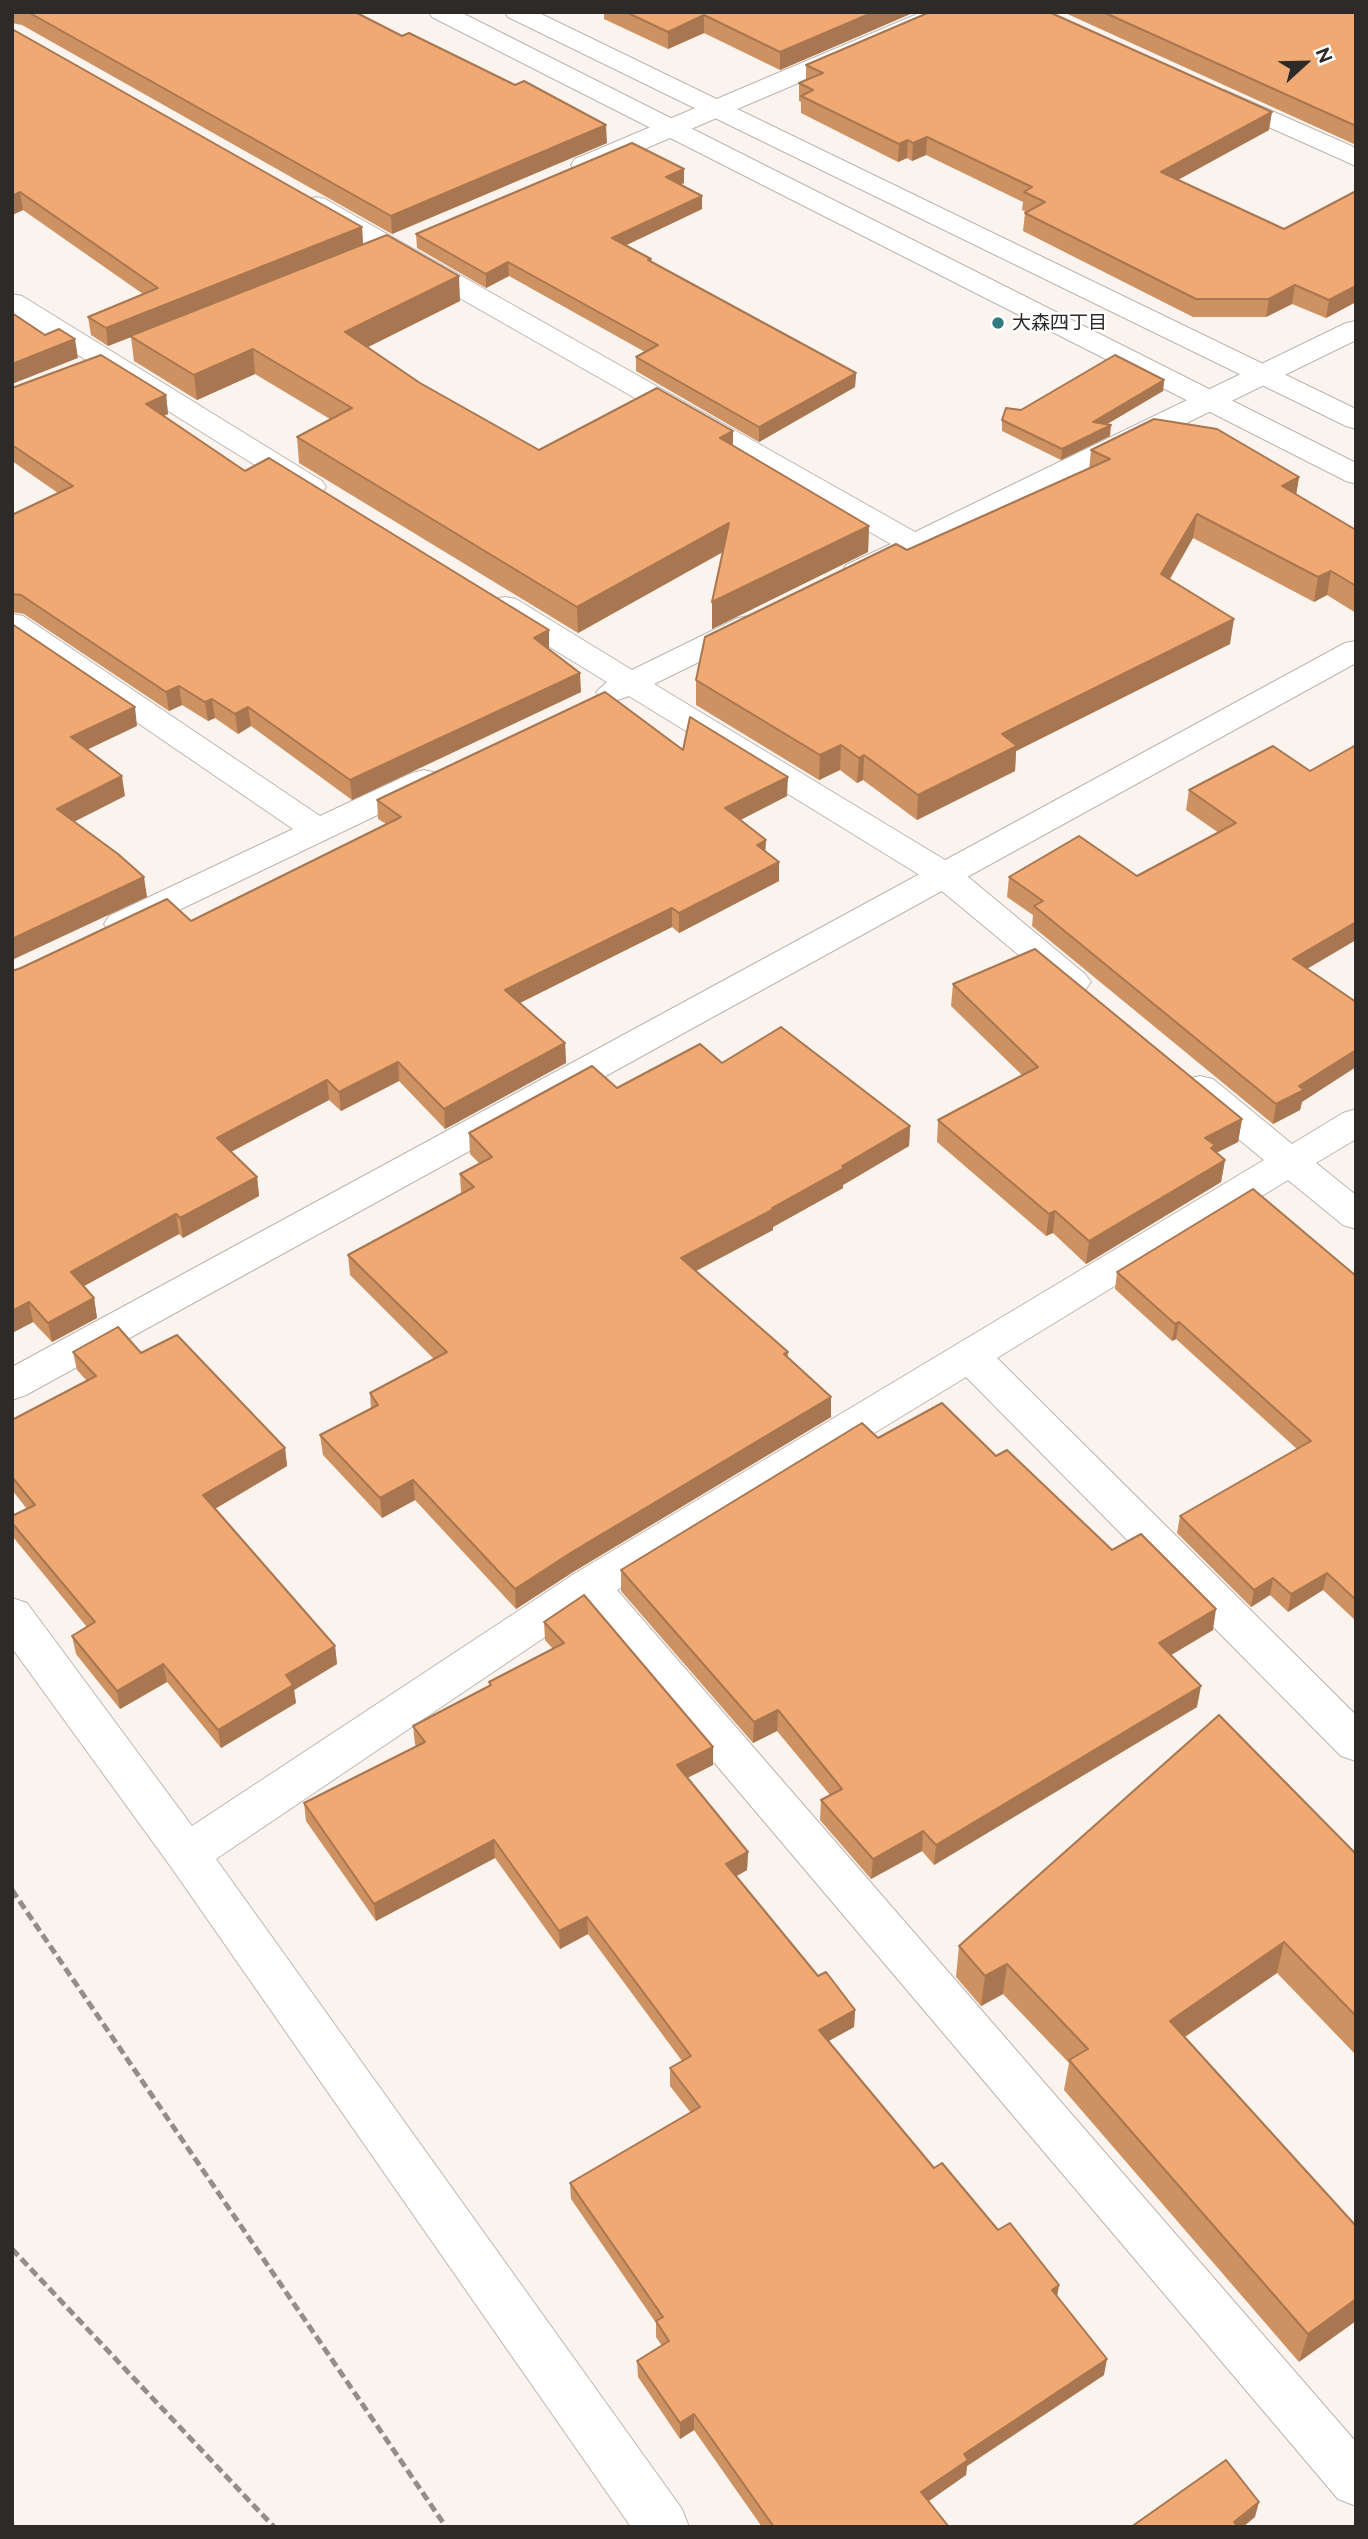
<!DOCTYPE html>
<meta charset="utf-8">
<style>
body{margin:0}
#map{position:relative;width:1368px;height:2539px;overflow:hidden;background:#fbf3ed;font-family:Raleway,sans-serif}
canvas{display:block}
.frame{position:absolute;inset:0;border:14px solid #2d2a28;pointer-events:none}
.north{position:absolute;left:1270px;top:28px;width:70px;height:70px;-webkit-text-stroke:5px #fff;paint-order:stroke;rotate:68deg;font-size:19px;font-weight:700;line-height:28px;text-align:center;color:#2d2a28}
.north::after{content:'';display:block;margin:auto;width:24px;height:32px;background:#2d2a28;clip-path:polygon(50% 0,100% 100%,50% 72%,0 100%)}
</style>
<div id="map">
<canvas width="1368" height="2539"></canvas>
<div class="frame"></div>
<div class="north">N</div>
</div>
<script>
const g = document.querySelector('canvas').getContext('2d');
g.lineJoin = 'round';
function shape(rows) {
  const path = new Path2D();
  for (const r of rows) {
    path.moveTo(r[0], r[1]);
    for (let i = 2; i < r.length; i += 2) path.lineTo(r[i], r[i + 1]);
  }
  return path;
}
function stroke(path, color, width, dash) {
  g.strokeStyle = color;
  g.lineWidth = width;
  g.lineCap = dash ? 'butt' : 'round';
  g.setLineDash(dash || []);
  g.stroke(path);
}
function fill(path, color) {
  g.fillStyle = color;
  g.fill(path, 'evenodd');
}
function drawText(font, color, halo, rows, align = 'center') {
  g.font = font + ' Raleway,"Noto Sans JP",sans-serif';
  g.lineWidth = 5;
  g.setLineDash([]);
  g.textBaseline = 'middle';
  g.strokeStyle = halo;
  g.fillStyle = color;
  for (const [text, x, y, turn = 0] of rows) {
    g.save();
    g.translate(x, y);
    g.rotate((+turn || 0) * Math.PI / 180);
    g.textAlign = isNaN(turn) ? turn : align;
    if (halo) g.strokeText(text, 0, 0);
    g.fillText(text, 0, 0);
    g.restore();
  }
}
const path = shape([
 [12,1890,446,2527],
 [12,2249,274,2527]
]);
const street = shape([
 [922,12,955,12,952,17,593,171,584,173,575,171,571,165,575,159,922,12],
 [1224,90,1356,148,1356,166,1215,103,1211,98,1215,93,1224,90],
 [316,197,325,199,915,532,1346,323,1356,321,1356,340,868,579,857,581,846,579,842,572,846,565,891,544,307,211,303,205,307,199,316,197],
 [12,294,22,296,322,481,326,487,322,493,311,496,300,493,12,314,12,294],
 [505,597,516,599,632,670,738,618,749,616,760,618,765,625,760,632,654,684,955,866,1085,974,1091,982,1085,990,1073,994,1061,990,931,882,629,696,612,702,601,699,596,692,607,682,494,613,489,606,494,599,505,597],
 [12,614,23,616,320,816,412,773,424,770,436,773,441,780,436,787,133,932,121,935,109,932,104,924,109,916,293,829,12,637,12,614],
 [1200,1076,1213,1079,1292,1144,1343,1113,1356,1109,1356,1139,1316,1163,1356,1195,1356,1229,1343,1225,1288,1180,997,1358,1356,1715,1356,1761,1341,1756,966,1377,617,1590,1356,2442,1356,2506,1338,2499,585,1610,216,1859,682,2509,689,2527,631,2527,171,1867,12,1648,12,1598,27,1603,192,1826,574,1574,1264,1160,1187,1097,1182,1088,1187,1079,1200,1076]
]);
const secondary = shape([
 [429,12,460,12,1356,463,1356,484,1346,481,432,17,429,12],
 [505,12,537,12,1356,409,1356,429,1346,426,508,17,505,12],
 [1356,641,1356,663,26,1395,12,1400,12,1367,1345,643,1356,641]
]);
const wall = shape([
 [12,12,355,12,607,143,392,234,22,25,12,23],
 [604,12,915,12,780,70,704,33,668,49,604,19],
 [1063,12,1356,12,1356,145],
 [12,29,362,227,363,245,460,301,368,347,420,383,539,450,733,431,733,445,869,526,868,552,712,629,712,602,723,552,578,633,299,463,297,437,330,419,255,374,197,400,134,361,131,337,108,346,91,335,88,317,143,294,23,210,12,215],
 [806,65,1269,130,1178,180,1284,229,1356,191,1356,304,1354,303,1326,318,1292,304,1266,317,1193,317,1023,231,1025,213,1026,212,1022,210,1023,202,926,155,912,161,907,158,898,162,801,113,801,102,799,101,799,83,806,81],
 [684,183,680,185,702,209,626,245,651,262,856,373,855,387,759,442,636,371,636,357,645,352,509,276,486,288,417,248,416,234],
 [1164,380,1163,391,1107,424,1110,436,1061,460,1002,431,1002,420,1021,410],
 [12,388,166,395,168,414,164,416,245,471,549,649,581,692,352,800,251,726,238,734,215,718,208,721,182,705,169,711,24,614,12,612,12,515,58,493,12,461],
 [1091,450,1299,477,1296,495,1356,530,1356,613,1327,595,1314,602,1193,538,1170,579,1230,644,1016,751,1015,771,917,820,863,780,857,783,840,770,819,780,696,705,696,680,907,550,1089,469],
 [1273,746,1307,968,1302,1102,1300,1110,1273,1124,1032,926,1033,915,1007,897,1009,877,1137,876,1219,833,1186,810,1189,790],
 [683,750,787,796,740,820,766,851,779,862,779,881,679,933,672,927,519,1003,565,1043,566,1063,445,1129,399,1081,341,1111,329,1100,231,1152,257,1177,259,1196,183,1238,179,1234,84,1286,94,1298,97,1318,52,1342,33,1322,12,1333,191,921,386,824,378,819,377,800],
 [953,984,1242,1119,1238,1142,1216,1153,1225,1160,1221,1182,1086,1264,1053,1233,1046,1236,937,1142,938,1120,1022,1075,951,1006],
 [722,1063,910,1126,909,1146,843,1185,843,1188,773,1227,773,1230,695,1271,788,1352,788,1357,831,1397,831,1417,573,1572,516,1609,415,1500,382,1518,323,1455,320,1435,371,1409,370,1393,434,1359,350,1275,348,1255,461,1193,460,1174,480,1164,470,1154,469,1133,617,1088],
 [1117,1272,1356,1276,1356,1621,1323,1590,1288,1612,1270,1595,1251,1607,1177,1533,1180,1516,1297,1449,1176,1339,1172,1341,1115,1289],
 [73,1352,141,1353,285,1448,287,1466,215,1509,335,1646,337,1664,294,1690,296,1703,221,1748,167,1682,120,1709,76,1654,72,1636,87,1627,13,1537,12,1516,27,1509,12,1490,12,1420,87,1381,77,1370],
 [878,1438,996,1456,1213,1630,1171,1655,1197,1707,934,1865,922,1851,871,1879,820,1820,821,1800,830,1795,777,1731,753,1743,621,1591,621,1570],
 [544,1622,713,1765,687,1778,748,1852,747,1870,736,1876,818,1976,855,2010,854,2027,828,2041,934,2168,998,2230,1059,2285,1057,2296,1104,2375,967,2466,966,2475,929,2501,949,2527,762,2527,694,2430,680,2439,638,2377,637,2361,662,2346,656,2337,656,2323,571,2199,570,2183,691,2113,670,2086,670,2068,682,2061,588,1934,560,1949,495,1858,376,1921,306,1821,304,1803,416,1746,415,1744,413,1726,489,1687,489,1682,553,1649,545,1640],
 [1356,1854,1356,2055,1277,1973,1185,2037,1356,2226,1299,2362,1064,2090,1069,2063,1003,1994,981,2006,956,1977,959,1946]
]);
const shadedWall = shape([
 [874,12,915,12,780,70,780,52],
 [704,15,704,33,668,49,668,32],
 [1272,112,1269,130,1159,190,1161,172],
 [606,125,607,143,392,234,391,216],
 [927,137,926,155,912,161,913,143],
 [908,140,907,158,898,162,899,144],
 [684,169,684,183,666,191,666,177],
 [20,192,23,210,12,215,12,196],
 [702,196,702,209,612,252,612,238],
 [362,227,363,246,108,346,106,328],
 [508,262,509,276,486,288,486,274],
 [459,276,460,301,348,357,345,332],
 [1295,285,1292,304,1266,317,1269,299],
 [1356,286,1354,303,1326,318,1329,300],
 [75,339,78,358,12,384,12,364],
 [253,349,255,374,197,400,194,375],
 [856,373,855,387,759,442,759,427],
 [1164,380,1163,391,1092,433,1093,422],
 [166,395,168,414,149,423,146,404],
 [1111,425,1110,436,1061,460,1062,449],
 [733,431,732,456,720,438],
 [1299,477,1295,501,1282,486],
 [1197,514,1193,538,1158,599,1161,574],
 [729,523,728,549,578,633,577,607],
 [869,526,868,552,712,629,712,602],
 [1331,571,1327,595,1314,602,1318,577],
 [1234,619,1230,644,1016,751,1015,771,917,820,918,795,1002,734],
 [549,630,549,649,535,657,534,638],
 [580,673,581,692,352,800,350,780],
 [179,686,182,705,169,711,166,692],
 [212,699,215,718,208,721,205,702],
 [135,707,137,726,74,756,71,737],
 [248,707,251,726,238,734,235,714],
 [841,745,840,770,819,780,820,755],
 [864,755,863,780,857,783,859,758],
 [122,776,125,796,60,829,57,809],
 [788,777,787,796,725,828,725,808],
 [766,840,765,859,757,845],
 [779,862,779,881,679,933,679,913],
 [144,877,147,897,12,960,12,939],
 [672,908,672,927,506,1010,505,990],
 [1356,922,1356,940,1290,979,1293,959],
 [565,1043,566,1063,445,1129,444,1109],
 [1356,1050,1356,1067,1302,1102,1300,1110,1273,1124,1276,1104,1299,1086],
 [398,1062,399,1081,341,1111,339,1092],
 [327,1080,329,1100,219,1158,217,1138],
 [1242,1119,1238,1142,1214,1154,1205,1138],
 [910,1126,909,1146,843,1185,843,1188,773,1227,773,1230,681,1279,681,1258,772,1208],
 [1225,1160,1221,1182,1086,1264,1089,1241],
 [257,1177,259,1196,183,1238,180,1218],
 [1055,1211,1053,1233,1046,1236,1049,1214],
 [176,1214,179,1234,75,1291,71,1272],
 [94,1298,97,1318,52,1342,48,1323],
 [29,1302,33,1322,12,1333,12,1311],
 [1179,1322,1176,1339,1172,1341,1175,1324],
 [831,1397,831,1417,573,1572,516,1609,515,1589,572,1552],
 [285,1448,287,1466,206,1514,203,1495],
 [413,1480,415,1500,382,1518,380,1498],
 [1327,1573,1323,1590,1288,1612,1291,1594],
 [1273,1578,1270,1595,1251,1607,1254,1590],
 [1216,1609,1213,1630,1156,1664,1159,1643],
 [335,1646,337,1664,294,1690,296,1703,221,1748,218,1730,286,1675],
 [163,1664,167,1682,120,1709,117,1691],
 [1201,1686,1197,1707,934,1865,936,1845],
 [778,1710,777,1731,753,1743,754,1722],
 [713,1747,713,1765,677,1783,677,1765],
 [923,1831,922,1851,871,1879,873,1859],
 [494,1840,495,1858,376,1921,374,1904],
 [748,1852,747,1870,726,1882,726,1864],
 [587,1917,588,1934,560,1949,559,1931],
 [1284,1942,1277,1973,1164,2051,1170,2021],
 [1007,1964,1003,1994,981,2006,985,1976],
 [855,2010,854,2027,818,2047,819,2030],
 [1059,2285,1056,2302,1052,2290],
 [1356,2299,1356,2321,1299,2362,1308,2334],
 [1107,2359,1104,2375,967,2466,966,2475,920,2507,921,2492,964,2454],
 [694,2414,694,2430,680,2439,680,2423],
 [1259,2502,1255,2517,1243,2527,1232,2527,1234,2522]
]);
const building = shape([
 [28,12,355,12,402,36,409,33,515,85,524,81,606,125,391,216,28,12],
 [626,12,874,12,780,52,704,15,668,32,626,12],
 [930,12,1049,12,1272,112,1161,172,1284,229,1356,191,1356,286,1329,300,1295,285,1269,299,1196,299,1025,213,1045,202,1024,192,1032,187,927,137,913,143,908,140,899,144,801,96,813,90,799,83,823,73,806,65,930,12],
 [1103,12,1356,12,1356,126,1103,12],
 [12,29,362,227,106,328,88,317,158,288,20,192,12,196,12,29],
 [632,143,684,169,666,177,702,196,612,238,651,259,648,260,856,373,759,427,636,357,658,345,508,262,486,274,416,234,632,143],
 [387,235,459,276,345,332,420,383,539,450,657,388,733,431,720,438,869,526,712,602,729,523,577,607,297,437,352,408,253,349,194,375,130,336,387,235],
 [12,313,45,335,59,329,75,339,12,364,12,313],
 [101,355,166,395,146,404,245,471,269,458,549,630,534,638,580,673,350,780,248,707,235,714,212,699,205,702,179,686,166,692,21,595,12,594,12,515,73,486,12,445,12,388,101,355],
 [1115,355,1164,380,1093,422,1111,425,1062,449,1002,420,1006,408,1021,410,1115,355],
 [1154,419,1217,429,1299,477,1282,486,1356,530,1356,586,1331,571,1318,577,1197,514,1161,574,1234,619,1002,734,1017,746,918,795,864,755,859,758,841,745,820,755,696,680,705,637,896,544,907,550,1110,459,1091,450,1154,419],
 [12,624,135,707,71,737,122,776,57,809,118,854,144,877,12,939,12,624],
 [605,692,683,750,690,717,788,777,725,808,766,840,757,845,779,862,679,913,672,908,505,990,565,1043,444,1109,398,1062,339,1092,327,1080,217,1138,257,1177,180,1218,176,1214,71,1272,94,1298,48,1323,29,1302,12,1311,12,971,21,968,167,899,191,921,401,817,377,800,605,692],
 [1356,745,1356,922,1293,959,1356,1002,1356,1050,1299,1086,1304,1090,1276,1104,1034,906,1043,901,1009,877,1079,836,1137,876,1236,823,1189,790,1273,746,1310,771,1356,745],
 [1035,949,1242,1119,1205,1138,1215,1145,1211,1148,1225,1160,1089,1241,1055,1211,1049,1214,938,1120,1038,1067,953,984,1035,949],
 [781,1027,910,1126,842,1166,844,1168,772,1208,774,1209,681,1258,788,1352,784,1354,831,1397,572,1552,515,1589,413,1480,380,1498,320,1435,378,1405,370,1393,447,1352,348,1255,474,1187,460,1174,492,1157,469,1133,592,1066,617,1088,700,1044,722,1063,781,1027],
 [1253,1189,1356,1276,1356,1600,1327,1573,1291,1594,1273,1578,1254,1590,1180,1516,1311,1441,1179,1322,1175,1324,1117,1272,1253,1189],
 [118,1327,141,1353,177,1335,285,1448,203,1495,335,1646,286,1675,293,1685,218,1730,163,1664,117,1691,72,1636,95,1622,12,1523,12,1516,35,1505,12,1477,12,1420,96,1376,73,1352,118,1327],
 [942,1403,996,1456,1007,1450,1112,1550,1141,1534,1216,1609,1159,1643,1201,1686,936,1845,923,1831,873,1859,821,1800,842,1789,778,1710,754,1722,621,1570,862,1423,878,1438,942,1403],
 [584,1595,713,1747,677,1765,748,1852,726,1864,818,1976,826,1972,855,2010,819,2030,934,2168,942,2163,998,2230,1010,2223,1059,2285,1052,2290,1107,2359,964,2454,968,2460,921,2492,949,2527,774,2527,694,2414,680,2423,637,2361,669,2341,656,2321,663,2317,570,2183,700,2107,670,2068,691,2056,587,1917,559,1931,494,1840,374,1904,304,1803,425,1742,413,1726,491,1685,489,1682,564,1643,544,1622,584,1595],
 [1219,1715,1356,1854,1356,2016,1284,1942,1170,2021,1356,2226,1356,2299,1308,2334,1069,2060,1088,2049,1007,1964,985,1976,959,1946,1219,1715],
 [1226,2460,1259,2502,1234,2522,1238,2527,1131,2527,1226,2460]
]);
const markers = [
 [998,323,7,"#327a82"]
];
const farPoinames = [
 ["大森四丁目",1012,323]
];
stroke(street, '#bcb5b0', 2);
stroke(secondary, '#bcb5b0', 2);
stroke(path, '#948e8a', 5, [9, 4.5]);
fill(street, '#fff');
fill(secondary, '#fff');
fill(wall, '#ce9162');
fill(shadedWall, '#a87650');
fill(building, '#f0a972');
stroke(building, '#a87650', 2);
for (const [x, y, r, color] of markers) {
  const dot = new Path2D();
  dot.arc(x, y, r, 0, 2 * Math.PI);
  g.fillStyle = color;
  g.fill(dot);
  stroke(dot, '#fff', 2.5);
}
drawText('19px', '#2d2a28', '#fff', farPoinames, 'left');
</script>
